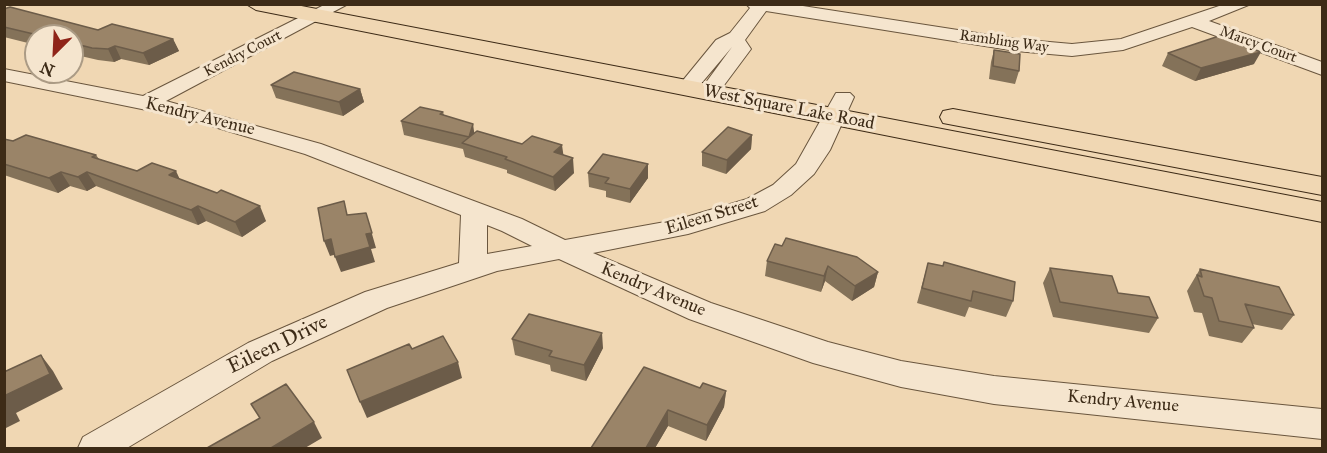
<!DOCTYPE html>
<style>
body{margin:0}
#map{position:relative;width:1327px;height:453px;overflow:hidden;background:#f0d7b3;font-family:"IM FELL Great Primer",serif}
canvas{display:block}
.frame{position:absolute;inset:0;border:6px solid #3d2b17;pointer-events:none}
.north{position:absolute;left:24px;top:24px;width:60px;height:60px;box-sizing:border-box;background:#f5e5ce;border:2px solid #ab9b85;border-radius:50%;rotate:204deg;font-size:16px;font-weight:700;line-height:24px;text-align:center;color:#3d2b17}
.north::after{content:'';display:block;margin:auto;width:21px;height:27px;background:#8f2418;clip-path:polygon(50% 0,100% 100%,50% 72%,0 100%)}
</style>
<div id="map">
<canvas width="1327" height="453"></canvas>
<div class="frame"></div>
<div class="north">N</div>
</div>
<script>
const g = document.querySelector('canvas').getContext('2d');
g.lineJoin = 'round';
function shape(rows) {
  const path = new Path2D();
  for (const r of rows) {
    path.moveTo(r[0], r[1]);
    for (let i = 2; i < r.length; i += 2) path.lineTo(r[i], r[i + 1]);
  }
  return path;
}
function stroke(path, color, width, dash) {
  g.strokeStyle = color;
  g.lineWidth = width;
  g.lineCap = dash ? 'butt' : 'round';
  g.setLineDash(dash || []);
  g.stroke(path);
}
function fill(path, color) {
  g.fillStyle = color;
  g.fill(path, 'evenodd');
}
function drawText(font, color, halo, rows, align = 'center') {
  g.font = font + ' "IM FELL Great Primer",serif';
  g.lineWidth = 6;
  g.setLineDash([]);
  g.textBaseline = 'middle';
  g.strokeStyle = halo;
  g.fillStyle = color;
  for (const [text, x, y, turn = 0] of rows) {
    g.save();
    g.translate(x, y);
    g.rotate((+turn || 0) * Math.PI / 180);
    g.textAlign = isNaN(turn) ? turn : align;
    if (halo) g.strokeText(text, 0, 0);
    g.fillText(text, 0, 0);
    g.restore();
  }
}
const minor = shape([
 [326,4,348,4,166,101,321,144,522,219,565,240,676,220,747,199,773,185,796,164,836,93,850,93,854,97,830,150,814,174,791,195,765,211,688,234,593,253,711,303,828,342,901,361,994,376,1322,409,1322,439,994,404,901,387,813,363,689,319,559,259,497,271,387,308,272,361,127,448,78,448,83,437,248,343,365,292,459,263,461,215,305,154,181,117,4,81,4,69,143,96,326,4],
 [487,225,502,231,532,246,487,254,487,225],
 [746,4,790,4,1016,39,1072,44,1121,39,1225,4,1251,4,1209,21,1322,62,1322,75,1192,27,1123,50,1072,56,1016,51,766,11,745,40,751,49,716,96,702,96,699,92,732,47,694,92,680,92,677,88,680,84,716,40,730,33,750,8,746,4]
]);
const trunk = shape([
 [246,4,291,4,1322,202,1322,222,256,10,246,4],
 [953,109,1322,177,1322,195,943,123,940,117,943,111,953,109]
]);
const wall = shape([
 [4,9,98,30,173,39,179,51,149,65,121,59,114,62,98,60,72,54,72,36,36,36,36,45,4,37],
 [994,50,1019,71,1015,84,989,79,991,62],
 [1168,53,1254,64,1195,81,1162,66],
 [271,85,360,89,364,102,343,116,276,98],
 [443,112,444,115,475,133,522,144,563,155,574,173,555,191,507,173,507,170,465,157,463,149,404,135,401,121],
 [752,135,751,149,726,174,702,166,702,152],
 [4,139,13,141,96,155,99,159,137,171,180,179,266,221,242,237,206,221,198,225,96,186,87,191,70,186,58,193,4,175],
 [588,173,648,178,630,203,606,197,606,191,589,187],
 [775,244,878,272,874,287,852,301,825,281,821,292,765,276,767,261],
 [928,263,1013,301,1006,317,969,307,965,317,917,303],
 [1050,268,1118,293,1158,318,1149,333,1053,317,1043,283],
 [1200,269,1294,315,1282,330,1252,324,1254,328,1242,343,1209,336,1202,313,1194,312,1187,291],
 [512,339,603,348,586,381,551,371,550,365,515,355],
 [700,388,726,391,724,407,706,441,668,426,655,448,591,448]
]);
const shadedWall = shape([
 [173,39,179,51,149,65,143,53],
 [115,46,121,59,114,62,108,49],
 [1261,52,1254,64,1195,81,1201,68],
 [360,89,364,102,343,116,339,102],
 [473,124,475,138,469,137],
 [752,135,751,149,726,174,727,160],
 [562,145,564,159,554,152],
 [573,158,574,173,555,191,553,177],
 [648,164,648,178,630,203,630,189],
 [176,171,183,186,169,175],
 [61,172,70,186,58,193,49,178],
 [87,172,96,186,87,191,78,177],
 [198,206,206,221,198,225,191,210],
 [260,206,266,221,242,237,235,222],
 [366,213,376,248,371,249,375,262,341,272,335,257,366,234],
 [331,239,337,254,330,256,324,241],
 [828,266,825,281,821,292,824,276],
 [878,272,874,287,852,301,855,286],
 [602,333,603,348,586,381,584,365],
 [41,355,53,371,63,389,16,413,20,421,4,429,4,396],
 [458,362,462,378,367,418,360,402],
 [726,391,724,407,706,441,707,425],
 [668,410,668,426,655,448,646,448],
 [314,422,322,438,305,448,271,448]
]);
const building = shape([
 [10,7,98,30,112,24,173,39,143,53,115,46,108,49,92,48,72,43,72,36,42,36,4,27,4,9,10,7],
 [1219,36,1261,52,1201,68,1168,53,1219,36],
 [994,50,1020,54,1019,71,993,66,994,50],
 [294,72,360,89,339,102,271,85,294,72],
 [420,107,443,112,440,114,473,124,469,137,401,121,420,107],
 [728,127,752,135,727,160,702,152,728,127],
 [477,131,522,144,532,136,562,145,554,152,573,158,553,177,505,159,507,157,462,143,477,131],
 [26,135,96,155,92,157,137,171,152,163,176,171,169,175,217,193,221,190,260,206,235,222,198,206,191,210,87,172,78,177,61,172,49,178,4,164,4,139,13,141,26,135],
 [603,154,648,164,630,189,605,183,609,178,588,173,603,154],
 [344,201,347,215,366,213,372,233,366,234,370,247,335,257,331,239,324,241,318,208,344,201],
 [786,238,857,257,878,272,855,286,828,266,824,276,767,261,775,244,782,246,786,238],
 [944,262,1015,282,1013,301,973,291,971,301,922,288,928,263,943,266,944,262],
 [1050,268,1112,276,1118,293,1149,297,1158,318,1060,302,1050,268],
 [1200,269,1279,287,1294,315,1245,304,1254,328,1219,321,1212,298,1204,296,1197,275,1202,277,1200,269],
 [529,314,602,333,584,365,549,356,552,351,512,339,529,314],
 [443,336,458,362,360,402,347,370,409,344,412,349,443,336],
 [41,355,50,374,4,396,4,372,41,355],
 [644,367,700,388,703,383,726,391,707,425,668,410,646,448,591,448,644,367],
 [286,384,314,422,271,448,207,448,260,418,251,404,286,384]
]);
const farStreetnames = [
 ["Rambling Way",1004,42,8],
 ["Marcy Court",1258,45,20],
 ["Kendry Court",243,54,-27]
];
const streetNames = [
 ["West Square Lake Road",789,108,11],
 ["Kendry Avenue",200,117,14],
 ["Eileen Street",712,216,-17],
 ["Kendry Avenue",653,290,23],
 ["Kendry Avenue",1123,402,5]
];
const nearStreetnames = [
 ["Eileen Drive",278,345,-26]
];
stroke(minor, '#6a563e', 2);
stroke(trunk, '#3d2b17', 2);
fill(minor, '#f5e5ce');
fill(trunk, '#f0d7b3');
fill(wall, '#847259');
fill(shadedWall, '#6c5c49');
fill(building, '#9a8468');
stroke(building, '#6c5c49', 1.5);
drawText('15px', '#3d2b17', '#f5e5ce', farStreetnames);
drawText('18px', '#3d2b17', '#f5e5ce', streetNames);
drawText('21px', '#3d2b17', '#f5e5ce', nearStreetnames);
</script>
